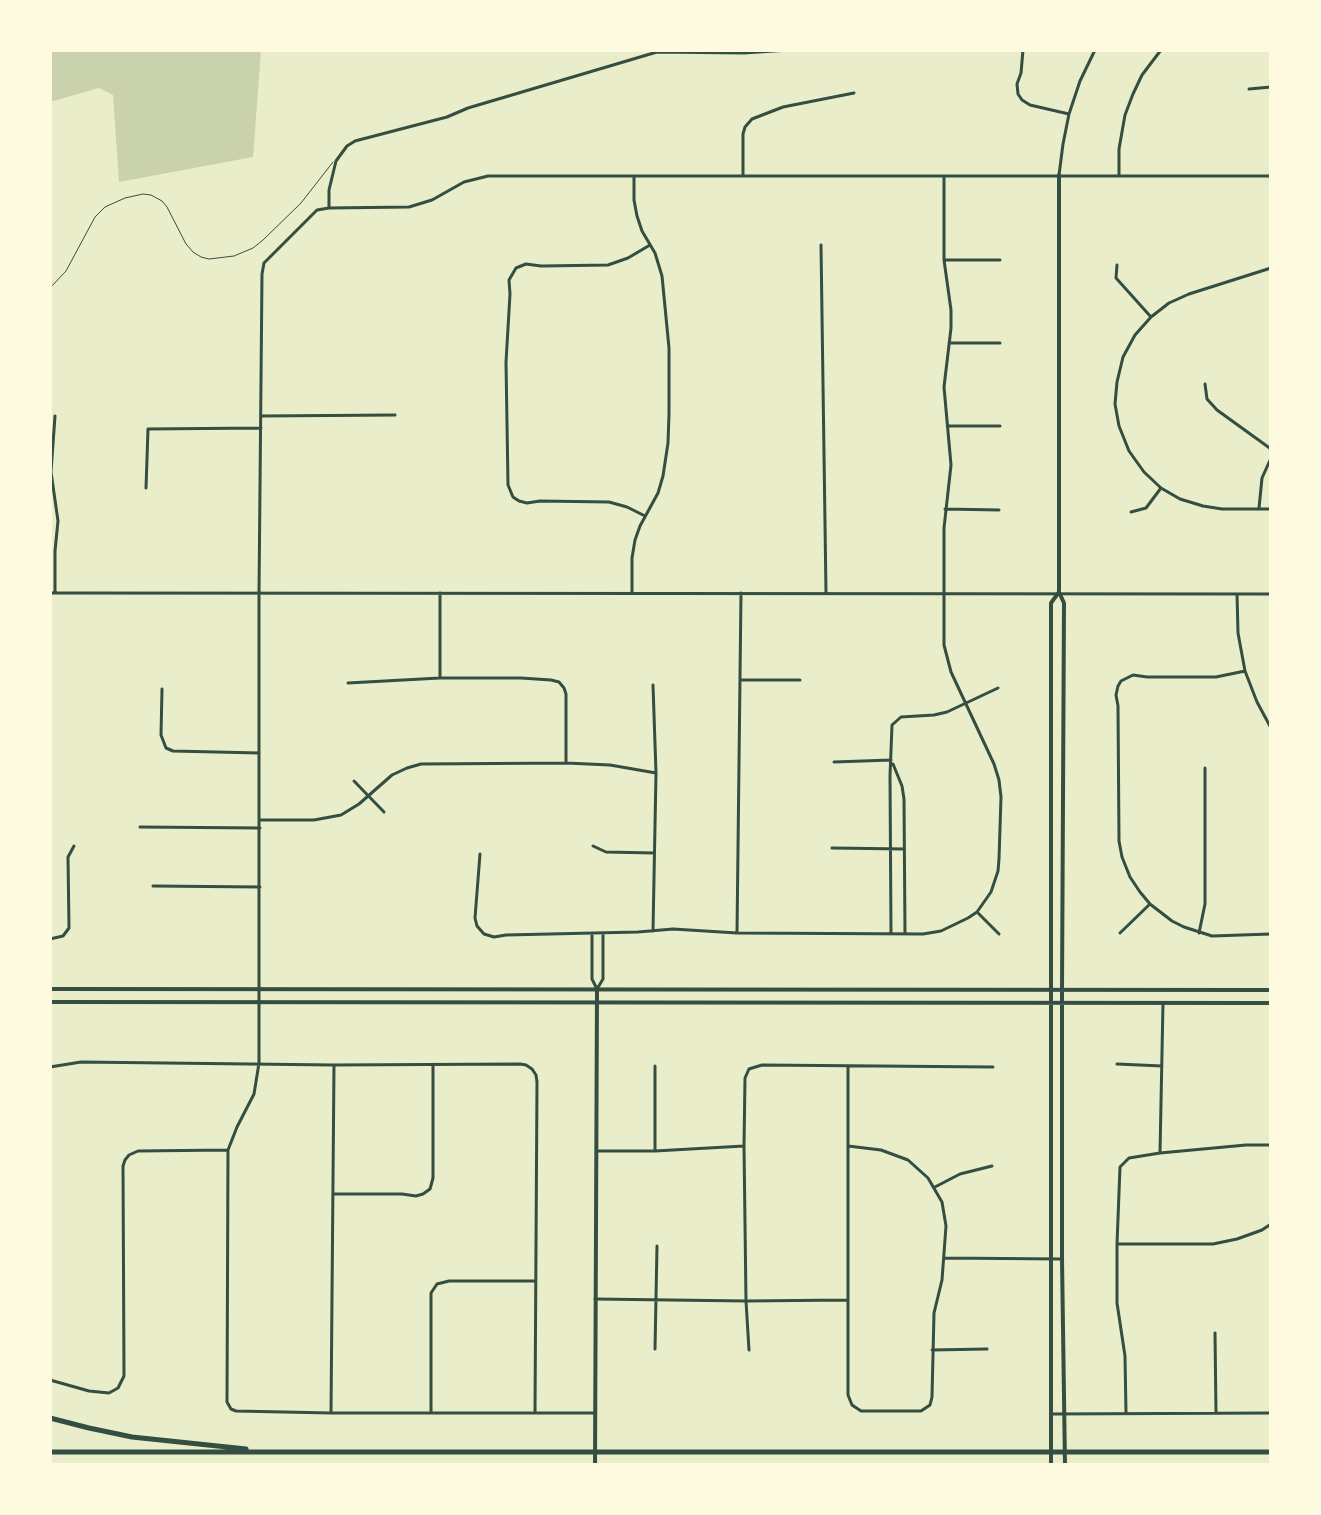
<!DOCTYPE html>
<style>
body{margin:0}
#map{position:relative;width:1321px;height:1515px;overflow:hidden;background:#e9edc9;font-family:Mulish,sans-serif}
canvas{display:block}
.frame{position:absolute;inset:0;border:52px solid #fefae0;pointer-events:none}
</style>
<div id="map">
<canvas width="1321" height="1515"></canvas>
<div class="frame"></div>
</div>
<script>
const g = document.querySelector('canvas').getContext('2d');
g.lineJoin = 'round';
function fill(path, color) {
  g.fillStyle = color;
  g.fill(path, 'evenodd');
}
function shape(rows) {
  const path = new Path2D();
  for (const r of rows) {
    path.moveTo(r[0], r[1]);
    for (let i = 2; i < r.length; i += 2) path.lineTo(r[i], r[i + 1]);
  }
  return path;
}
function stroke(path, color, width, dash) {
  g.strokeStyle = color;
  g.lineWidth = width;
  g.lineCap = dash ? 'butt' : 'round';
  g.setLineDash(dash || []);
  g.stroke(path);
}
const green = shape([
 [50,50,261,50,253,157,119,182,113,95,99,88,50,102]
]);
const service = shape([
 [50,288,66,271,95,217,105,207,125,198,143,194,151,195,162,201,167,207,186,244,193,252,201,257,209,259,234,256,253,248,263,240,301,203,333,162]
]);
const minor = shape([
 [1023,50,1021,73,1017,84,1018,94,1022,100,1030,105,1069,114],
 [1249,89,1271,87],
 [1059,175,1063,144,1069,114,1080,81,1095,50],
 [743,176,743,134,745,127,752,119,783,107,854,93],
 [1119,176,1119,149,1125,115,1133,94,1142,75,1161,50],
 [329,208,329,190,336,161,347,146,355,141,447,117,468,108,657,52,744,53,789,50],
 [821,245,826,593],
 [944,260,1000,260],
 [1117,265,1116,278,1151,317],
 [1271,268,1189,294,1169,303,1151,317,1135,335,1123,357,1117,382,1115,404,1119,426,1129,451,1144,472,1161,488,1180,499,1203,506,1222,509,1271,509],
 [949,343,1000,343],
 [1205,384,1207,399,1217,410,1271,449],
 [55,416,51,472,58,521,55,551,55,593],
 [261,416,395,415],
 [948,426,1000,426],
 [146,488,148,429,261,428],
 [1259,508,1262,478,1271,458],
 [945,509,999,510],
 [1131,512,1146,508,1161,488],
 [645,516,627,507,609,502,540,501,527,503,519,501,513,497,508,485,506,362,510,294,509,280,516,268,526,264,541,266,608,265,628,258,650,245],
 [50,593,1271,594],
 [632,593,632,558,635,540,640,526,658,493,663,476,668,443,669,414,669,348,662,276,655,253,642,231,637,216,634,200,634,176],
 [1237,594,1238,633,1245,671,1257,702,1271,728],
 [1245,671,1216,677,1147,677,1133,675,1121,681,1118,686,1116,695,1118,706,1119,841,1122,857,1130,877,1140,892,1150,904,1172,921,1184,927,1212,936,1271,934],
 [440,677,440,593],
 [741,680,800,680],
 [348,683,440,678,521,678,551,680,559,682,564,688,566,694,566,763],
 [162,689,161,735,166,748,173,751,259,753],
 [834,762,891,760],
 [893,764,902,786,904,799,905,934],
 [354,781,384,812],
 [260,820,314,820,341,815,359,804,392,775,407,768,421,764,566,763,610,765,656,773],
 [140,827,260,828],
 [593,846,606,852,654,853],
 [832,848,904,849],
 [480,854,475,918,477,926,484,934,494,937,506,935,638,932,673,929,737,933,923,934,941,931,968,918,977,912,991,892,998,871,999,859,1001,797,999,780,994,764,951,672,944,645,944,528,951,465,944,387,951,328,951,310,944,260,944,176],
 [153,886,260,887],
 [977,912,999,934],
 [653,931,656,773,653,685],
 [737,933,741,593],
 [1120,933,1150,904],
 [1199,933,1205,904,1205,768],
 [592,934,592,979,597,989],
 [891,934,890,776,892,725,901,717,934,715,947,712,998,688],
 [50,939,63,936,69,928,68,857,74,846],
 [597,989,603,979,603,935],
 [1117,1064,1162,1066],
 [655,1066,655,1151],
 [848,1066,848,1395,852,1405,861,1411,921,1411,930,1405,932,1397,934,1313,942,1280,946,1226,942,1202,928,1178,908,1160,881,1150,848,1146],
 [50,1067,81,1062,334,1065,520,1064,526,1065,532,1069,536,1075,537,1082,535,1412],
 [597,1151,655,1151,744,1146],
 [1160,1153,1163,1003],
 [935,1187,960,1174,992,1166],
 [334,1194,402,1194,416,1196,423,1194,430,1189,433,1178,433,1065],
 [1117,1244,1213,1244,1237,1239,1262,1230,1271,1224],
 [944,1258,1061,1259],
 [595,1299,746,1301,847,1300],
 [1215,1333,1216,1413],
 [655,1349,657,1246],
 [749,1350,746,1301,744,1146,745,1078,749,1069,762,1065,993,1067],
 [932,1350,987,1349],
 [50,1380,89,1391,109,1393,118,1388,124,1376,123,1166,125,1160,129,1155,138,1151,228,1150],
 [431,1412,431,1293,437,1284,449,1281,535,1281],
 [331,1413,334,1065],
 [594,1413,331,1413,236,1411,231,1409,227,1402,228,1150,237,1127,254,1094,259,1063,259,593,262,274,264,263,317,210,329,208,409,207,432,200,464,182,488,176,1271,176],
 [1126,1413,1125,1356,1117,1303,1117,1244,1120,1167,1129,1158,1160,1153,1246,1145,1271,1145],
 [1051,1414,1271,1413]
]);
const tertiary = shape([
 [1059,175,1059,592,1064,603,1062,990],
 [1051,991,1051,603,1059,592],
 [595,1465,597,989]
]);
const secondary = shape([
 [50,989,1271,990],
 [1051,991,1051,1465],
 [1062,991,1062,1259,1065,1465],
 [50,1002,1271,1003]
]);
const motorway = shape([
 [50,1418,89,1428,132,1437,246,1449],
 [50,1452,1271,1452]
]);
fill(green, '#cad2ad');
stroke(service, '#344e41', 1);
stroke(minor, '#344e41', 3);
stroke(tertiary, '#344e41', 4);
stroke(secondary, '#344e41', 4);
stroke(motorway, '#344e41', 5);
</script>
